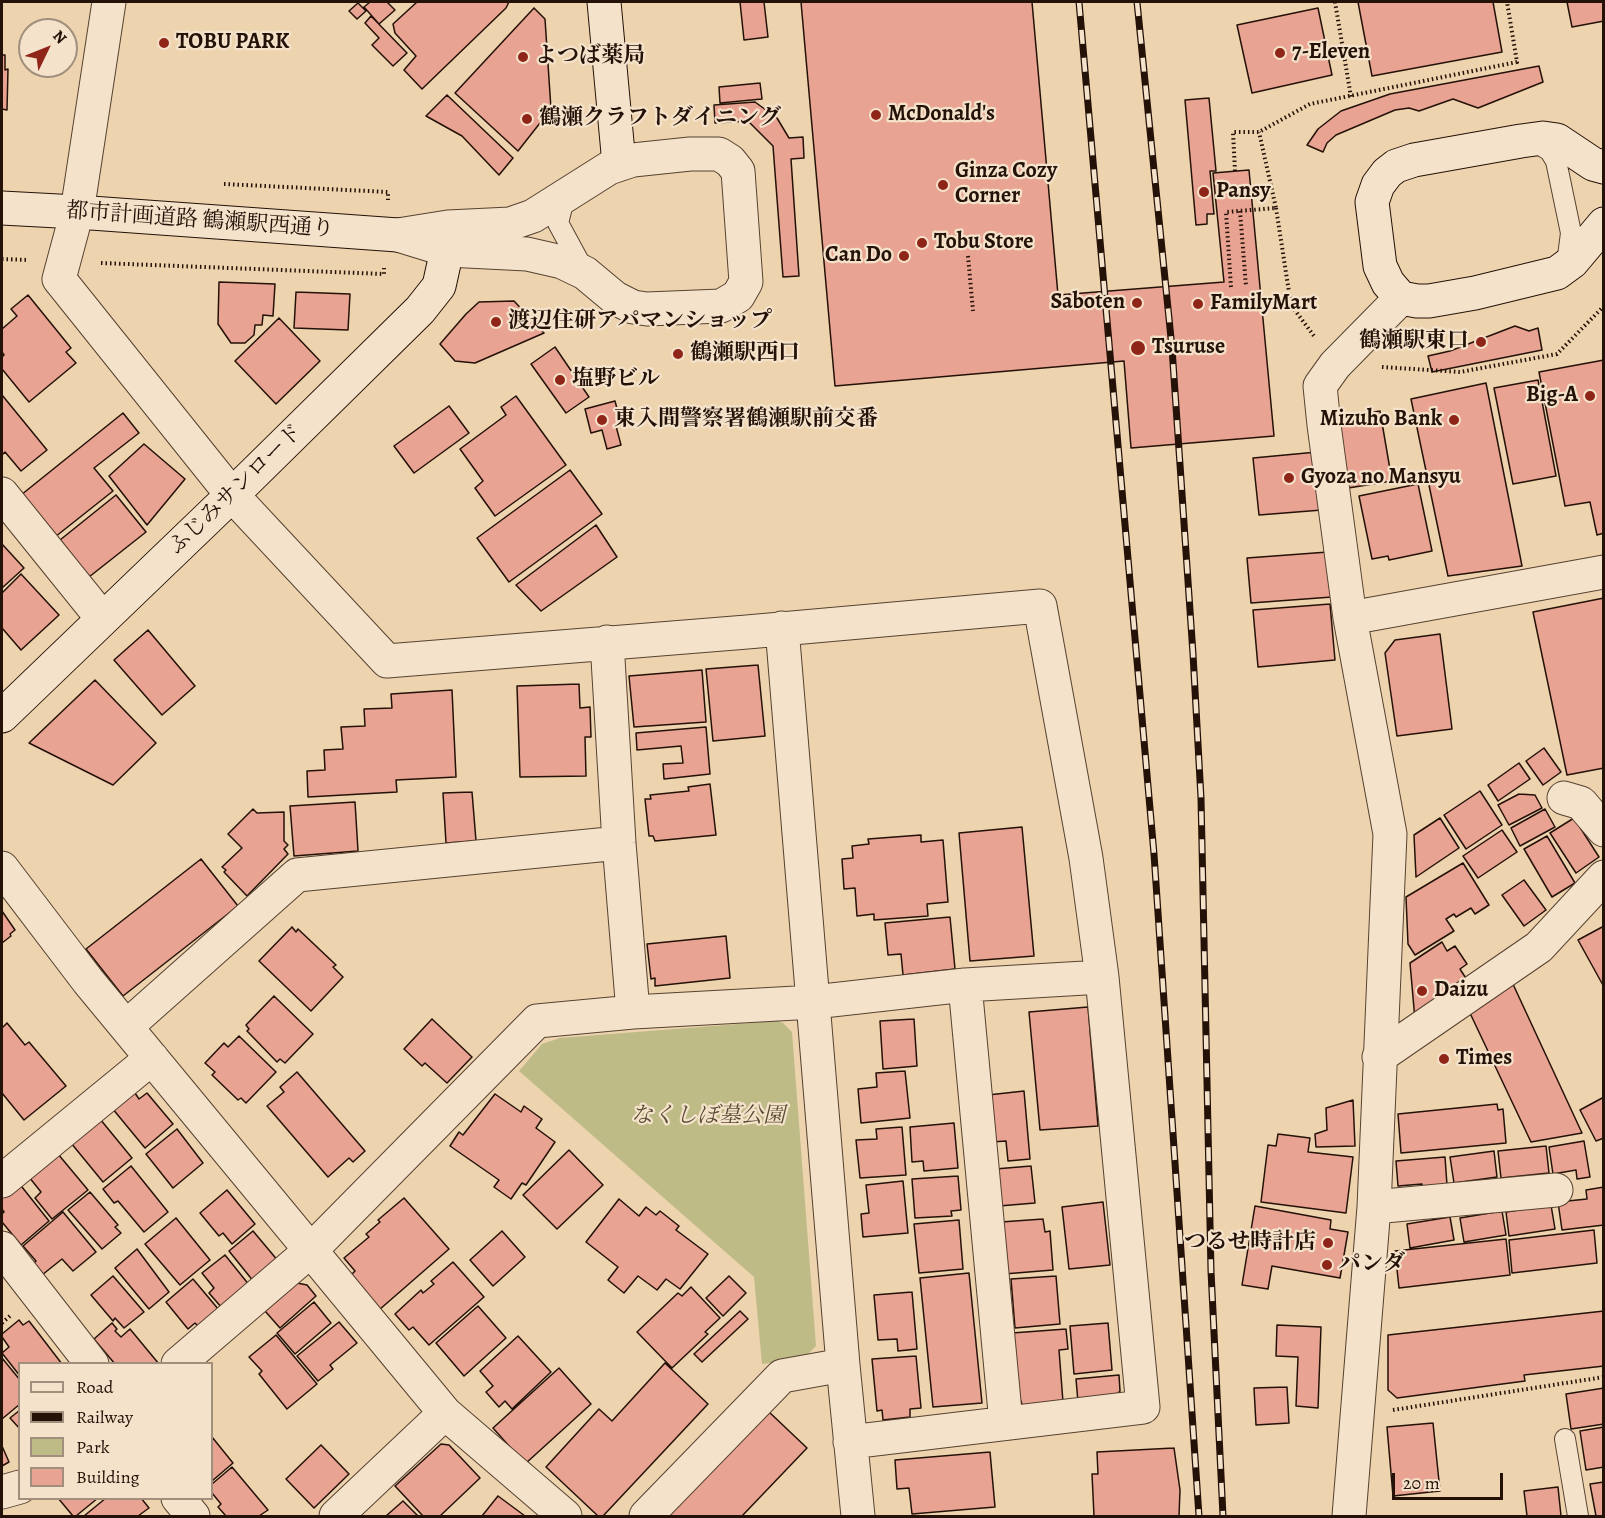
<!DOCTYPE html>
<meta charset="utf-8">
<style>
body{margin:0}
#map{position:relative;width:1605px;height:1518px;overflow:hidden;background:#eed3af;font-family:Alegreya,serif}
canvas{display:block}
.frame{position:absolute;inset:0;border:3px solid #241107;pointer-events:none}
.legend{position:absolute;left:18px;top:1362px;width:195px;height:138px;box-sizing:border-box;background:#f4e2cb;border:2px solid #a18e7d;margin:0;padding:8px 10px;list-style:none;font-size:18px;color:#241107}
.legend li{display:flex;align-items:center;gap:12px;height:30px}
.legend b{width:30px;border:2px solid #a18e7d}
.north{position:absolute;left:18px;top:18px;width:60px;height:60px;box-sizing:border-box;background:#f4e2cb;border:2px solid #a18e7d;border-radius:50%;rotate:47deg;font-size:16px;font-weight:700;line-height:24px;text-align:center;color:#241107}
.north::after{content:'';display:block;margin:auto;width:21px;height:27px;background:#8f2418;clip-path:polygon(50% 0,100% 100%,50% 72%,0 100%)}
.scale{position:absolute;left:1392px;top:1473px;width:111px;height:27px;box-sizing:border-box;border:3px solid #241107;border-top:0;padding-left:8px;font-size:18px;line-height:21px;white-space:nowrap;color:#241107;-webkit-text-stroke:4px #f4e2cb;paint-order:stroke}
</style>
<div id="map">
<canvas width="1605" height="1518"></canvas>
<div class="frame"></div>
<ul class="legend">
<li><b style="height:8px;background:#f4e2cb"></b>Road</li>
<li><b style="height:8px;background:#241107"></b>Railway</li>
<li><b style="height:16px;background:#bebb87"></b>Park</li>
<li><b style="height:16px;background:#e9a392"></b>Building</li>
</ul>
<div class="north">N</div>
<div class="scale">20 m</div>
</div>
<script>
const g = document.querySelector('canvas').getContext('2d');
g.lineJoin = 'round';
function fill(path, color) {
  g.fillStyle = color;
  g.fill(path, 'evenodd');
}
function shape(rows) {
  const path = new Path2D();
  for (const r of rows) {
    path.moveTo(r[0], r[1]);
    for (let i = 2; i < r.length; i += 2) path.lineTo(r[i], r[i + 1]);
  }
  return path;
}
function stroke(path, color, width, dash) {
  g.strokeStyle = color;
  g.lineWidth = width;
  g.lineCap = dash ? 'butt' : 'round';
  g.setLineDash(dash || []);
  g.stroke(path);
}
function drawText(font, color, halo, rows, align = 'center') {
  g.font = font + ' Alegreya,"Noto Serif JP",serif';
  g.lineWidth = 4.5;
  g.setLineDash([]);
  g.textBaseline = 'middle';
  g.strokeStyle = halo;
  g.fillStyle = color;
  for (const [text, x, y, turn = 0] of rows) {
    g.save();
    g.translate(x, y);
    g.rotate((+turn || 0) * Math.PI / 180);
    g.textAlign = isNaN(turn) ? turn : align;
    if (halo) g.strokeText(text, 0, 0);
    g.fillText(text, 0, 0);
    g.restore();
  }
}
const green = shape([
 [777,1021,783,1023,792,1032,816,1346,803,1359,762,1364,754,1277,519,1071,542,1044,560,1038]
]);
const building = shape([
 [370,2,387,2,395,10,379,24,364,7,370,2],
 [417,2,509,2,506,8,422,89,404,70,416,56,395,33,393,24,417,2],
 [740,2,764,2,768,37,744,40,740,2],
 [801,2,1032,2,1058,295,1224,282,1213,173,1249,170,1274,436,1131,448,1124,361,835,386,801,2],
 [1358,2,1493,2,1502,52,1372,76,1358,2],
 [1567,2,1604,2,1604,21,1572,27,1567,2],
 [358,3,366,11,357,19,349,11,358,3],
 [534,8,545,19,551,109,518,151,455,93,534,8],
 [1318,8,1332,75,1252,93,1237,25,1318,8],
 [371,16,407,53,393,66,372,45,379,38,365,23,371,16],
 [2,55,5,55,5,70,8,69,7,110,2,109,2,123,2,55],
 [1539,66,1543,82,1478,108,1453,99,1419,111,1409,108,1395,110,1336,135,1327,143,1323,152,1307,145,1318,129,1341,111,1390,94,1539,66],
 [760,83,762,99,720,103,719,87,760,83],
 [447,95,513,158,499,175,462,136,426,116,447,95],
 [1209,98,1216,171,1210,171,1214,214,1207,214,1207,224,1196,225,1185,100,1209,98],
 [755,102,777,118,789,138,803,137,804,158,791,159,799,276,783,277,773,146,748,121,715,123,714,105,755,102],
 [219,282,275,284,273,316,263,315,262,325,255,325,254,335,245,343,231,343,218,324,219,282],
 [296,292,350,294,348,330,294,328,296,292],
 [28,295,71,348,66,352,76,363,29,402,2,369,2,357,4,355,2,352,2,329,17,316,11,309,28,295],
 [514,301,544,333,475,363,455,361,440,344,466,314,479,302,514,301],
 [279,318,320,361,276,404,235,361,279,318],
 [1515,326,1529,331,1538,328,1542,350,1432,372,1428,356,1450,351,1515,326],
 [555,347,589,397,566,413,531,364,555,347],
 [1604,360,1604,533,1597,535,1590,502,1565,506,1539,372,1604,360],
 [1538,380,1556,476,1513,484,1494,388,1538,380],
 [1486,383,1522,566,1448,576,1411,399,1486,383],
 [2,395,47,450,21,471,5,452,2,455,2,395],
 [516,396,566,465,495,516,475,488,483,481,460,449,506,415,501,407,516,396],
 [615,401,621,424,616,426,621,445,607,449,602,430,591,433,585,409,615,401],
 [449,406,469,433,414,473,394,446,449,406],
 [1380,411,1392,481,1342,489,1330,419,1380,411],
 [123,413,139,433,94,468,113,491,55,537,21,495,123,413],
 [144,444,185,479,147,525,109,476,144,444],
 [1317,452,1322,510,1259,515,1253,458,1317,452],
 [570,470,602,514,509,582,477,538,570,470],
 [1418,484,1432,551,1389,560,1388,556,1372,559,1359,496,1418,484],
 [116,495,146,532,89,577,60,540,116,495],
 [596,525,617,557,541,611,516,585,596,525],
 [2,544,24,568,2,588,2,544],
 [1328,552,1332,597,1251,603,1247,558,1328,552],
 [21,574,59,615,21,650,2,628,2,593,21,574],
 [1604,598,1604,768,1567,775,1533,612,1604,598],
 [1330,604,1335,660,1258,667,1253,610,1330,604],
 [148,630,195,686,162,715,114,660,148,630],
 [1440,634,1452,729,1397,736,1385,653,1395,640,1440,634],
 [758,665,765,736,713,741,706,669,758,665],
 [702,670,706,722,634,727,629,676,702,670],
 [95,680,156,743,113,785,29,743,95,680],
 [579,684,580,708,590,707,591,737,585,737,586,776,520,777,517,686,579,684],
 [452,690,456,777,396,780,397,792,308,797,307,771,325,770,324,750,343,749,341,727,365,726,364,709,392,708,391,694,452,690],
 [706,727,710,774,664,779,663,764,683,763,681,746,637,750,636,733,706,727],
 [1544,748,1561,772,1543,785,1526,761,1544,748],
 [1519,763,1530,779,1498,801,1488,785,1519,763],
 [710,784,716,835,655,841,653,836,649,836,645,799,651,799,650,795,689,791,688,787,710,784],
 [1480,791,1502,825,1466,849,1444,815,1480,791],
 [472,792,476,841,446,843,443,793,472,792],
 [1519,794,1535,795,1542,808,1509,825,1498,805,1519,794],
 [355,802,358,851,294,856,290,806,355,802],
 [253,809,257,813,284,812,284,841,288,845,284,849,288,854,247,896,224,872,226,870,222,867,242,848,228,834,253,809],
 [1545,809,1555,827,1520,846,1511,828,1545,809],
 [1440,818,1459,848,1416,877,1414,835,1440,818],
 [1574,818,1599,857,1576,873,1550,833,1574,818],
 [1022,827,1034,956,970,961,959,833,1022,827],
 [1502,830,1517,852,1478,878,1463,856,1502,830],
 [921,835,921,842,943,840,948,902,927,904,928,916,874,920,874,914,857,916,855,888,844,889,842,859,853,858,852,846,869,844,868,839,921,835],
 [1547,836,1575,883,1552,897,1524,849,1547,836],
 [201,859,238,906,123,996,86,949,201,859],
 [1463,863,1489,905,1475,914,1471,908,1456,917,1454,914,1446,919,1454,931,1415,955,1408,944,1406,897,1463,863],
 [1524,880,1546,910,1524,926,1502,895,1524,880],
 [2,911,15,930,10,934,11,936,2,943,2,911],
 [950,917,955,969,903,975,901,954,888,955,885,923,950,917],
 [1604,926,1604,987,1578,940,1604,926],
 [292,927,296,932,298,929,336,965,333,967,343,977,311,1011,259,961,292,927],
 [726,936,730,978,655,986,655,978,651,979,647,944,726,936],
 [1442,942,1447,951,1455,946,1467,964,1460,969,1469,983,1415,1020,1410,963,1442,942],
 [1512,982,1582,1133,1531,1142,1469,1011,1512,982],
 [274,996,313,1034,285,1063,280,1059,277,1062,247,1031,249,1029,246,1025,274,996],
 [1088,1007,1098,1126,1040,1130,1029,1012,1088,1007],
 [432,1019,472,1057,447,1083,425,1063,422,1066,404,1049,432,1019],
 [914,1019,917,1066,883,1069,880,1021,914,1019],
 [7,1023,25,1045,29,1042,66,1086,24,1120,2,1093,2,1028,7,1023],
 [239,1036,276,1072,246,1103,241,1098,238,1100,212,1075,215,1072,205,1063,224,1043,228,1047,239,1036],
 [905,1071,910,1118,861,1123,858,1089,877,1087,876,1073,905,1071],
 [297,1072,365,1151,353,1162,349,1158,328,1177,267,1106,284,1092,280,1087,297,1072],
 [133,1090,139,1099,147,1093,173,1124,145,1148,112,1108,133,1090],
 [1024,1091,1030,1159,1008,1161,1006,1141,992,1142,988,1095,1024,1091],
 [495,1094,521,1112,524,1106,542,1119,536,1128,555,1142,526,1185,522,1183,511,1199,494,1187,499,1180,450,1146,459,1132,463,1135,495,1094],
 [1604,1097,1604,1138,1596,1141,1580,1110,1604,1097],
 [1353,1100,1355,1146,1316,1147,1315,1134,1327,1130,1326,1108,1353,1100],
 [1497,1104,1498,1110,1503,1109,1506,1143,1401,1153,1398,1114,1497,1104],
 [100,1119,132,1158,103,1182,71,1143,100,1119],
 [954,1123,958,1168,924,1171,923,1161,912,1162,910,1127,954,1123],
 [902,1127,906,1175,860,1178,856,1140,877,1139,876,1129,902,1127],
 [177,1129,203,1163,173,1188,146,1154,177,1129],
 [1278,1134,1310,1138,1308,1152,1353,1157,1346,1213,1261,1202,1268,1145,1276,1146,1278,1134],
 [1584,1141,1590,1177,1577,1179,1576,1170,1553,1174,1549,1147,1584,1141],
 [1546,1146,1549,1173,1501,1178,1498,1151,1546,1146],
 [569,1150,603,1185,557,1229,523,1195,569,1150],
 [1494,1151,1497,1177,1454,1183,1450,1157,1494,1151],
 [58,1154,88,1190,52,1219,35,1198,41,1192,29,1177,58,1154],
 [1445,1157,1447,1185,1422,1187,1422,1184,1398,1186,1396,1161,1445,1157],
 [131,1166,168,1212,144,1232,118,1201,114,1203,103,1189,131,1166],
 [1031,1166,1035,1203,999,1206,995,1169,1031,1166],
 [958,1176,961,1210,951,1211,952,1216,915,1218,912,1179,958,1176],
 [903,1181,908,1233,863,1237,861,1214,869,1213,866,1185,903,1181],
 [18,1182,49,1221,21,1245,2,1222,2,1214,4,1212,2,1209,2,1196,18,1182],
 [1604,1187,1604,1225,1562,1230,1558,1202,1587,1199,1586,1190,1604,1187],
 [227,1190,255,1224,232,1244,223,1233,219,1236,200,1213,227,1190],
 [90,1192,118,1225,115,1227,121,1233,102,1249,68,1210,90,1192],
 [404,1198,449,1249,379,1310,349,1277,355,1271,344,1258,369,1237,366,1234,380,1222,378,1220,404,1198],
 [619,1199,639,1216,646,1207,656,1215,660,1211,679,1226,676,1230,708,1254,680,1289,666,1279,657,1290,638,1276,624,1293,608,1280,618,1267,586,1242,619,1199],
 [1103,1202,1110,1265,1069,1269,1062,1207,1103,1202],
 [1551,1205,1555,1229,1509,1236,1506,1212,1551,1205],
 [1255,1206,1331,1220,1330,1229,1348,1232,1340,1278,1272,1266,1268,1289,1242,1285,1255,1206],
 [1502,1211,1506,1235,1464,1242,1460,1218,1502,1211],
 [63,1212,96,1252,73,1271,62,1259,42,1275,33,1264,36,1261,23,1246,63,1212],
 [1450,1217,1454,1240,1410,1248,1407,1224,1450,1217],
 [176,1218,210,1260,180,1285,145,1244,176,1218],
 [1043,1219,1045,1232,1050,1231,1053,1270,1004,1274,1001,1222,1043,1219],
 [959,1220,963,1269,919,1273,914,1224,959,1220],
 [1594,1230,1597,1263,1512,1273,1509,1240,1594,1230],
 [253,1231,279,1262,254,1282,229,1251,253,1231],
 [502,1231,525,1257,493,1286,470,1260,502,1231],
 [1506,1239,1510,1275,1399,1288,1395,1251,1506,1239],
 [137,1249,169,1292,149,1309,115,1268,137,1249],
 [225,1255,250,1286,222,1308,209,1293,214,1288,202,1273,225,1255],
 [453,1262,484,1297,429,1345,413,1327,409,1330,395,1314,421,1290,423,1293,434,1284,431,1281,453,1262],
 [969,1273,982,1403,933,1407,920,1278,969,1273],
 [113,1276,144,1312,124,1328,115,1318,113,1321,91,1295,113,1276],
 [729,1276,746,1293,723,1316,706,1298,729,1276],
 [1056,1276,1060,1324,1015,1328,1011,1279,1056,1276],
 [193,1279,219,1310,199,1327,195,1323,188,1329,166,1302,193,1279],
 [297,1283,307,1285,316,1296,280,1328,265,1311,297,1283],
 [691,1287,720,1318,705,1332,708,1334,672,1368,637,1332,678,1293,682,1296,691,1287],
 [912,1292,917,1349,898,1351,897,1339,878,1340,874,1295,912,1292],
 [314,1302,331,1323,295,1354,277,1333,314,1302],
 [478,1306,506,1338,464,1376,436,1343,478,1306],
 [740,1311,748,1319,702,1362,694,1354,740,1311],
 [1604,1311,1604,1366,1524,1375,1525,1381,1397,1398,1388,1390,1388,1335,1604,1311],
 [19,1320,23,1325,29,1321,62,1364,20,1364,20,1376,2,1353,9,1347,2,1337,2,1334,19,1320],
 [339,1322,357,1343,330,1365,333,1369,318,1381,297,1356,339,1322],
 [112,1323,117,1329,115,1331,121,1337,130,1329,159,1364,115,1364,94,1339,112,1323],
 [1108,1323,1112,1370,1074,1374,1070,1326,1108,1323],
 [1277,1325,1321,1327,1318,1408,1296,1406,1298,1357,1276,1356,1277,1325],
 [1066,1329,1068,1349,1059,1350,1063,1402,1022,1405,1021,1401,1018,1402,1012,1333,1066,1329],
 [276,1335,317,1384,287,1409,259,1374,262,1371,249,1357,276,1335],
 [518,1336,551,1372,512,1409,505,1401,499,1407,486,1392,493,1386,480,1371,518,1336],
 [916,1356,921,1408,910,1409,910,1417,883,1420,882,1410,877,1411,872,1359,916,1356],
 [2,1358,20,1380,20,1404,2,1419,2,1358],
 [665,1363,708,1404,603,1516,598,1516,546,1467,599,1409,612,1421,665,1363],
 [559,1368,591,1404,525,1464,493,1428,559,1368],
 [1119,1375,1120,1391,1113,1399,1078,1402,1076,1379,1119,1375],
 [1287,1387,1289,1423,1256,1425,1254,1388,1287,1387],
 [1604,1388,1604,1424,1571,1429,1566,1394,1604,1388],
 [20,1410,20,1429,10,1418,20,1410],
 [768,1411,807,1448,742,1516,668,1516,768,1411],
 [1433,1423,1440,1491,1393,1496,1387,1427,1433,1423],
 [1604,1427,1604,1467,1586,1470,1580,1431,1604,1427],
 [212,1437,233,1463,212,1481,212,1437],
 [441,1444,449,1445,480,1478,440,1516,423,1516,395,1486,441,1444],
 [321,1445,349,1474,314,1508,286,1479,321,1445],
 [2,1446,9,1462,2,1466,2,1446],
 [1174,1448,1180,1490,1179,1516,1094,1516,1092,1474,1098,1474,1097,1452,1174,1448],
 [990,1452,995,1507,912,1514,909,1488,897,1489,895,1460,990,1452],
 [232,1467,268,1510,259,1516,226,1516,218,1507,221,1504,212,1493,212,1484,232,1467],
 [1604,1482,1604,1516,1596,1516,1590,1484,1604,1482],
 [1558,1487,1561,1516,1527,1516,1524,1491,1558,1487],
 [498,1496,525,1516,482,1516,498,1496],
 [58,1498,98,1498,76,1516,73,1516,58,1498],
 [106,1498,141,1498,149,1508,138,1516,84,1516,106,1498],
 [403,1501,418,1516,386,1516,403,1501]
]);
const path = shape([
 [1335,2,1351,97],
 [1235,171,1233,132,1259,132,1310,104,1517,62,1507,2],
 [224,184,388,192,388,200],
 [1276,208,1291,305,1314,336],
 [1240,211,1246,286],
 [968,256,973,311],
 [2,259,28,260],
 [101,263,384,274,384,268],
 [1231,287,1226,212,1276,208,1259,132],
 [1382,367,1460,372,1557,354,1604,306],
 [2,1323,10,1316],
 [1393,1410,1604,1377]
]);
const lane = shape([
 [1534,141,1550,151,1556,161,1571,233,1567,264],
 [568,195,562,207,558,223,584,271],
 [1565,1439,1578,1516]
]);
const street = shape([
 [109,2,77,212,59,279,232,495,387,661,747,632,1040,606,1086,858,1102,977,1143,1407,850,1442],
 [690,154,719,154,730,161,738,171,746,282,738,296,721,306,647,309,633,307,615,298,585,273,562,262,527,254,447,250,398,235,448,227,510,224,533,216,609,168,633,160,690,154],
 [2,494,102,618],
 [1350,618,1604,572],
 [782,628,843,1365,858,1516],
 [607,642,619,843,633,1012],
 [1564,798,1581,803,1604,830],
 [2,868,88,981,445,1413,565,1516],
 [965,985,1102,977],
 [126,1027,297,875,619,843],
 [1379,1057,1539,947,1604,877],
 [2,1181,152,1058],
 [1374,1207,1556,1190],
 [2,1248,92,1364],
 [178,1364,310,1251,537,1021,633,1012,814,1002,965,985,1006,1423],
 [2,1492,20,1487],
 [178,1498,193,1516],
 [336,1516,445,1413],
 [646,1516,782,1376,843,1365],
 [1349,1516,1374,1207,1390,834,1350,618,1324,425,1320,386,1335,365,1401,298]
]);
const secondary = shape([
 [604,2,619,164],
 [1604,167,1593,164,1557,140,1543,138,1521,141,1414,160,1396,166,1387,173,1378,185,1372,202,1380,266,1388,283,1401,298,1417,301,1429,301,1475,293,1557,273,1572,262,1604,224],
 [2,208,77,212,398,235],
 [2,716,232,495,420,310,439,286,447,250]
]);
const rail = shape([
 [1079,2,1154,854,1199,1516],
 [1137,2,1172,348,1193,654,1201,798,1211,1271,1223,1516]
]);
const markers = [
 [164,43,6,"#8f2418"],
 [1280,53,6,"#8f2418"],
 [523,57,6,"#8f2418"],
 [876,115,6,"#8f2418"],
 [527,119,6,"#8f2418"],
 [943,185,6,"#8f2418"],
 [1204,192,6,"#8f2418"],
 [922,243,6,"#8f2418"],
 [904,256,6,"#8f2418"],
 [1137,303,6,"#8f2418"],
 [1198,304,6,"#8f2418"],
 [496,322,6,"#8f2418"],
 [1481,342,6,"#8f2418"],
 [1138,348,8,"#8f2418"],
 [678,354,6,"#8f2418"],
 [560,380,6,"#8f2418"],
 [1590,396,6,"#8f2418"],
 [602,420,6,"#8f2418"],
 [1454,420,6,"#8f2418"],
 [1289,478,6,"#8f2418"],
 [1422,991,6,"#8f2418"],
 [1444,1059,6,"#8f2418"],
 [1328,1243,6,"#8f2418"],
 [1327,1265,6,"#8f2418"]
];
const poiNames = [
 ["TOBU PARK",176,43],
 ["7-Eleven",1292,53],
 ["よつば薬局",535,57],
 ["McDonald's",888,115],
 ["鶴瀬クラフトダイニング",539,119],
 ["Ginza Cozy",955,172],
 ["Corner",955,197],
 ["Pansy",1216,192],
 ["Tobu Store",934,243],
 ["Can Do",892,256,"right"],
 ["Saboten",1125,303,"right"],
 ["FamilyMart",1210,304],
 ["渡辺住研アパマンショップ",508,322],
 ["鶴瀬駅東口",1469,342,"right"],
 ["Tsuruse",1152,348],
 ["鶴瀬駅西口",690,354],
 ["塩野ビル",572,380],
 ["Big-A",1578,396,"right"],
 ["東入間警察署鶴瀬駅前交番",614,420],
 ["Mizuho Bank",1442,420,"right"],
 ["Gyoza no Mansyu",1301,478],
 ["Daizu",1434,991],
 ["Times",1456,1059],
 ["つるせ時計店",1316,1243,"right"],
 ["パンダ",1339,1265]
];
const streetNames = [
 ["都市計画道路 鶴瀬駅西通り",200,221,4],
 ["ふじみサンロード",236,490,-44]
];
const parkNames = [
 ["なくしぼ墓公園",708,1117]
];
fill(green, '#bebb87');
fill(building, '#e9a392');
stroke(building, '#241107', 1.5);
stroke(lane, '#564231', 22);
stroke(street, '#564231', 35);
stroke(secondary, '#241107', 35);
stroke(path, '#241107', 4, [1.5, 3]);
stroke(lane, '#f4e2cb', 20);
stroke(street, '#f4e2cb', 33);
stroke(secondary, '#f4e2cb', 33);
stroke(rail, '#241107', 7);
stroke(rail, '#f4e2cb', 4.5, [14]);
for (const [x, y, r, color] of markers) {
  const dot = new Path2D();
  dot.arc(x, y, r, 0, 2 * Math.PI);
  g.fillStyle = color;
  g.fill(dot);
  stroke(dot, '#f4e2cb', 2);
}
drawText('bold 22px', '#241107', '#f4e2cb', poiNames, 'left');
drawText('22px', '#241107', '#f4e2cb', streetNames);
drawText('italic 22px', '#5a4c34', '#f4e2cb', parkNames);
</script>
